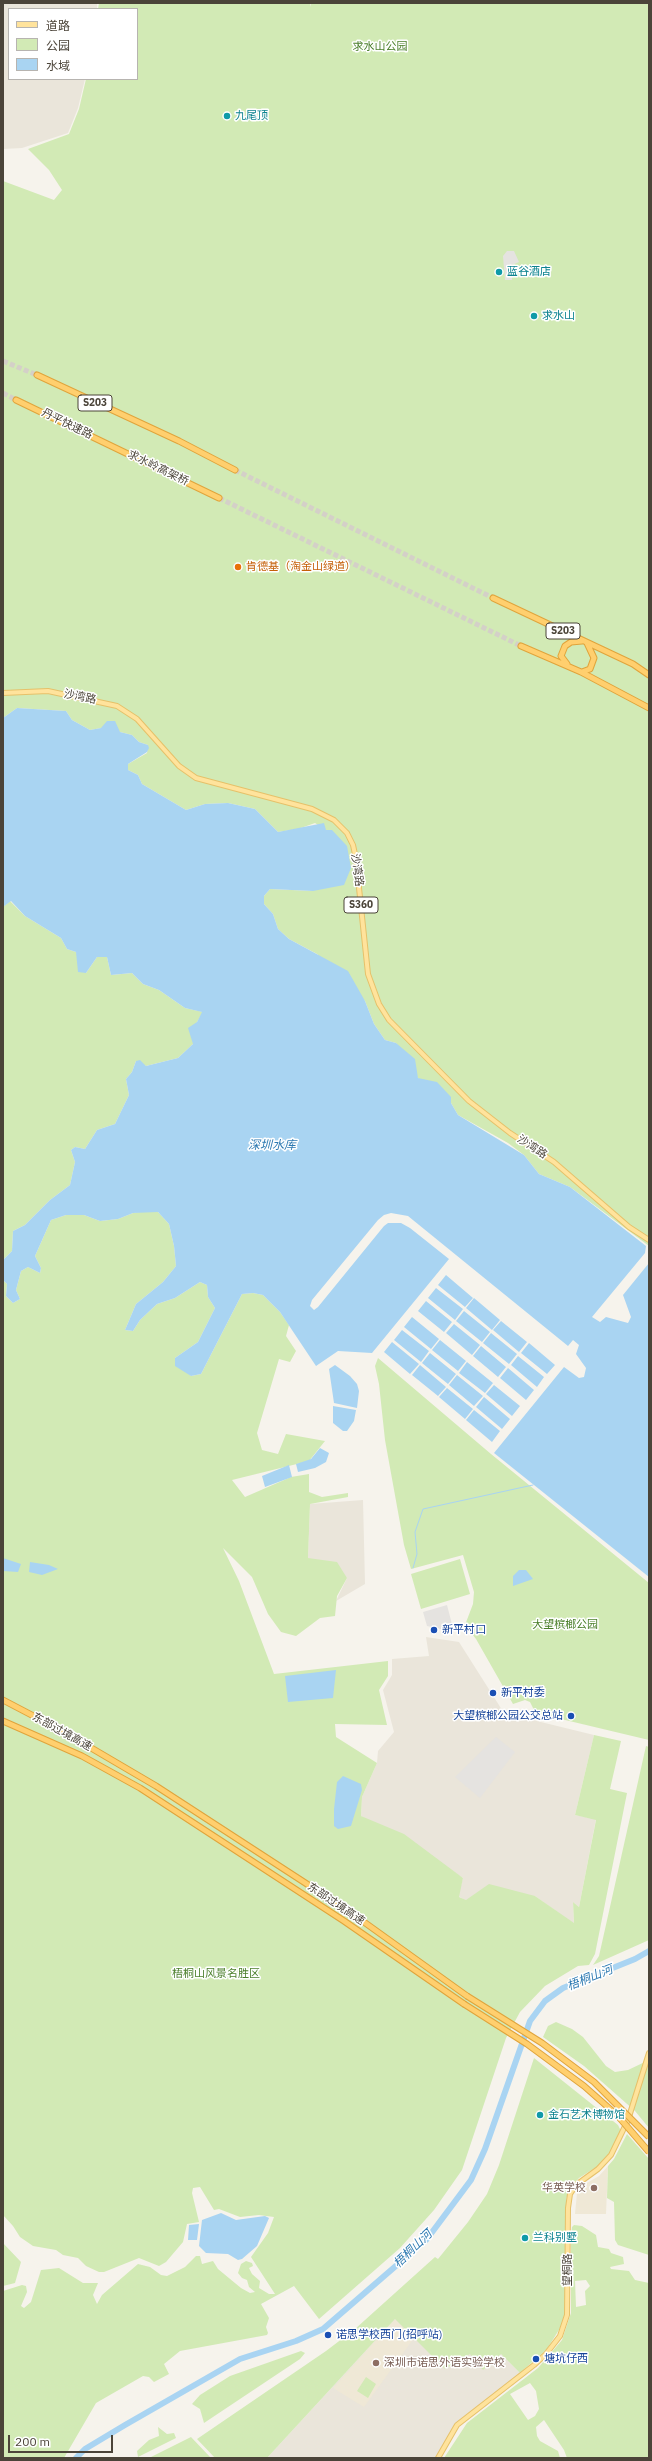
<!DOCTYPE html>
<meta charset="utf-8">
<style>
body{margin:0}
#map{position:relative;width:652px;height:2461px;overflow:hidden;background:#f6f3ec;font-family:"IBM Plex Sans","Noto Sans SC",sans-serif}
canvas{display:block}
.frame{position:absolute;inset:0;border:4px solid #4b4439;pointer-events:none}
.legend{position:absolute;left:8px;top:8px;width:130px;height:72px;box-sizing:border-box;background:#fff;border:1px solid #b7b4b0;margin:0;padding:5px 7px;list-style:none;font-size:12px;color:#4b4439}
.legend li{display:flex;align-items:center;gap:8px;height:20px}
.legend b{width:20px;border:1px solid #b7b4b0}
.scale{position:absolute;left:8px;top:2435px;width:105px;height:18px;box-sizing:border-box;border:2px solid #4b4439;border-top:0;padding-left:5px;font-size:12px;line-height:14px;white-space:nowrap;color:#4b4439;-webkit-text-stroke:3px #fff;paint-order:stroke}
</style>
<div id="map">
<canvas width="652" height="2461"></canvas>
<div class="frame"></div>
<ul class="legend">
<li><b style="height:5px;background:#ffe39c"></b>道路</li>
<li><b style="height:11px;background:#d2eab5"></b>公园</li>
<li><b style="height:11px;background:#a9d4f2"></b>水域</li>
</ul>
<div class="scale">200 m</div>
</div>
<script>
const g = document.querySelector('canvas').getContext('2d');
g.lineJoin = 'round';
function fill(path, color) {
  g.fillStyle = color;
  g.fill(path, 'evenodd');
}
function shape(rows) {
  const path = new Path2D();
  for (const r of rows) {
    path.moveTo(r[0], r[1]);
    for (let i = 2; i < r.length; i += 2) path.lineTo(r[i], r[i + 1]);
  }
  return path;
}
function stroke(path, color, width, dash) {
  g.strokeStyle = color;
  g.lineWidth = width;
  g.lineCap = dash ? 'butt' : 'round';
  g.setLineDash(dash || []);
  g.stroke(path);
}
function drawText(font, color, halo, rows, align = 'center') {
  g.font = font + ' "IBM Plex Sans","Noto Sans SC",sans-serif';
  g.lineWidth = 3;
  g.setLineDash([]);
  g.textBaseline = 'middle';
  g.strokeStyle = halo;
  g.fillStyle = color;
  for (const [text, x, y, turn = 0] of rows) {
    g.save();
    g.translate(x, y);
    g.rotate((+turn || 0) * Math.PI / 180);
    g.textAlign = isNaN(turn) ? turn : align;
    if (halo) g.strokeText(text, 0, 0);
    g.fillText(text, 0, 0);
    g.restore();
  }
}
const residential = shape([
 [3,3,97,3,97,9,9,9,9,79,85,79,78,108,68,133,22,148,3,149],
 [363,1500,365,1584,336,1601,347,1578,308,1558,310,1504],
 [426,1637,459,1642,504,1713,594,1735,575,1815,596,1819,579,1907,573,1902,574,1924,535,1896,465,1900,458,1896,463,1878,361,1816,362,1797,377,1763,378,1751,394,1732,383,1690,392,1675,392,1659,429,1656],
 [395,2319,470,2354,501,2354,520,2373,462,2418,451,2430,436,2458,267,2458]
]);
const education = shape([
 [608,2166,606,2214,575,2214,577,2193,585,2184,599,2176],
 [395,2319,414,2338,364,2407,333,2388]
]);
const green = shape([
 [99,3,310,3,311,7,311,3,649,3,649,1246,570,1187,539,1174,524,1155,508,1143,458,1115,451,1103,418,1078,396,1043,385,1040,374,1024,365,1001,317,954,289,939,278,929,273,914,264,904,264,896,270,889,313,891,326,830,315,823,298,829,278,832,255,809,228,803,205,804,186,810,142,784,138,775,128,770,128,764,147,753,148,745,139,742,132,735,120,732,101,728,90,730,72,720,66,711,17,708,3,718,3,181,54,200,62,190,49,170,28,149,69,134,79,109,86,79,137,79,137,9,98,9],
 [10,901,25,916,61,938,67,949,76,952,86,973,97,957,107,957,111,975,132,973,143,984,159,990,185,1008,203,1012,197,1022,193,1044,178,1058,146,1066,136,1061,132,1072,126,1079,129,1095,115,1124,97,1130,85,1149,75,1147,71,1150,75,1162,70,1185,50,1200,25,1225,13,1231,12,1251,3,1260,3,907],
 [146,1211,158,1212,169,1224,174,1246,176,1266,163,1282,136,1304,125,1330,133,1331,140,1320,157,1304,175,1298,200,1282,207,1285,208,1297,215,1308,198,1342,175,1358,191,1376,201,1374,242,1294,253,1293,263,1295,280,1312,289,1325,286,1336,296,1351,290,1362,279,1359,257,1433,262,1450,278,1454,286,1434,325,1441,309,1461,232,1480,245,1497,291,1477,309,1474,309,1492,322,1497,348,1493,348,1497,310,1504,308,1558,337,1562,347,1578,337,1596,335,1616,320,1618,296,1636,281,1632,268,1614,252,1577,223,1548,239,1581,274,1674,388,1661,388,1676,379,1690,387,1725,335,1724,336,1737,377,1763,362,1797,361,1816,404,1834,463,1878,459,1897,466,1900,489,1884,535,1896,574,1923,573,1902,579,1907,596,1820,575,1815,594,1735,621,1741,610,1789,627,1793,595,1954,589,1965,578,1966,545,1986,520,2012,506,2038,462,2170,434,2210,400,2248,319,2319,294,2286,261,2304,269,2318,266,2327,268,2333,267,2335,180,2351,164,2364,169,2374,154,2382,149,2377,143,2376,96,2403,64,2458,3,2458,3,2291,22,2285,26,2286,27,2292,21,2306,24,2308,31,2302,41,2270,59,2268,83,2283,98,2283,93,2295,97,2304,102,2295,138,2264,150,2267,161,2275,167,2276,185,2267,196,2256,200,2256,202,2264,213,2261,218,2269,241,2288,250,2293,255,2292,249,2287,247,2280,242,2278,238,2273,241,2264,246,2261,252,2263,253,2266,249,2268,252,2274,260,2281,259,2288,269,2294,275,2294,251,2257,268,2233,274,2217,259,2215,240,2217,219,2209,214,2210,200,2187,193,2188,192,2193,199,2222,187,2224,183,2242,166,2262,159,2266,139,2258,104,2272,99,2272,86,2266,78,2258,63,2255,56,2250,33,2246,20,2237,13,2226,3,2215,3,1280,7,1284,6,1296,13,1303,20,1299,16,1290,21,1271,28,1267,40,1273,41,1268,35,1256,51,1220,66,1215,84,1215,100,1221,118,1219,133,1213],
 [378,1358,491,1454,649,1583,649,1740,540,1714,534,1710,530,1702,525,1700,513,1704,476,1639,465,1625,473,1604,474,1592,463,1555,411,1569,404,1545,385,1440,379,1384,375,1366],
 [460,1559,470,1594,421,1609,411,1574],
 [646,1746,649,1747,649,1940,593,1965,599,1956],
 [556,2022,572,2029,583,2037,606,2066,615,2072,628,2070,649,2060,649,2128,635,2111,584,2066,543,2037,548,2026],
 [534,2058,618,2125,621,2131,608,2156,601,2164,579,2178,568,2191,566,2201,565,2313,562,2325,547,2349,520,2373,501,2354,483,2370,470,2354,445,2369,395,2319,267,2458,215,2458,197,2439,326,2351,355,2329,435,2257,438,2259,468,2222,487,2194,499,2165],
 [627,2134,649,2159,649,2255,618,2245,615,2240,614,2202,607,2198,608,2166,614,2159],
 [574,2225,582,2226,596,2235,598,2247,609,2249,611,2253,623,2257,624,2264,610,2267,611,2269,629,2271,635,2280,649,2283,649,2458,567,2458,564,2450,544,2420,536,2427,537,2436,540,2441,558,2451,560,2458,444,2458,467,2423,538,2368,562,2340,571,2313,571,2238,572,2227],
 [586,2280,590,2286,585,2291,586,2305,576,2307,575,2281],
 [530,2383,536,2391,539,2409,535,2416,528,2420,510,2394],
 [3,2243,21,2262,15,2283,3,2286],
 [301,2351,305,2353,300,2359,204,2423,200,2409,192,2404,200,2395,230,2376],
 [366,2377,376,2384,368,2398,357,2391],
 [158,2427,167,2434,174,2433,176,2438,138,2457,137,2451,149,2440,159,2436],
 [191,2437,211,2458,146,2458,151,2457]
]);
const parking = shape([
 [507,251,514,251,519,262,512,265,512,280,505,280,503,256],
 [447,1605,454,1632,427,1626,423,1612],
 [496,1737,515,1752,480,1798,455,1777]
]);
const water = shape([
 [17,708,66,711,72,720,90,730,101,728,107,721,115,721,120,732,132,735,139,742,148,745,149,748,147,752,128,764,128,770,138,775,142,784,186,810,205,804,228,803,255,809,278,832,324,823,326,830,332,830,347,846,351,868,344,885,313,891,270,889,264,896,264,904,273,914,278,929,289,939,348,971,365,1001,374,1024,385,1040,396,1043,415,1059,418,1078,437,1082,451,1097,451,1103,458,1115,524,1155,539,1174,570,1187,646,1246,645,1253,592,1317,600,1322,606,1317,628,1323,631,1317,623,1295,649,1263,649,1577,494,1453,564,1367,579,1378,584,1377,586,1368,576,1354,579,1345,573,1340,568,1346,408,1216,391,1213,384,1215,378,1220,312,1300,310,1306,314,1310,318,1307,384,1226,388,1223,401,1223,410,1228,449,1259,372,1353,338,1351,316,1366,280,1312,263,1295,253,1293,242,1294,201,1374,191,1376,175,1366,175,1358,198,1342,215,1308,208,1297,207,1285,200,1282,175,1298,157,1304,140,1320,133,1331,125,1330,136,1304,163,1282,176,1266,174,1246,169,1224,158,1212,133,1213,118,1219,100,1221,84,1215,66,1215,51,1220,35,1256,41,1268,40,1273,28,1267,21,1271,16,1290,20,1299,13,1303,6,1296,7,1284,3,1280,3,1260,12,1251,13,1231,25,1225,50,1200,70,1185,75,1162,71,1150,75,1147,85,1149,97,1130,115,1124,129,1095,126,1079,132,1072,136,1061,140,1060,146,1066,178,1058,193,1044,188,1028,197,1022,202,1012,185,1008,159,990,143,984,132,973,111,975,107,957,97,957,86,973,78,972,76,952,67,949,61,938,25,916,11,901,3,907,3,718],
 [446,1275,473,1298,465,1307,438,1285],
 [436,1288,463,1309,455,1320,428,1298],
 [474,1298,500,1320,492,1330,466,1308],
 [426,1301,452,1322,444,1332,418,1311],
 [464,1311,490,1332,482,1342,456,1321],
 [412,1317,439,1339,431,1349,404,1327],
 [501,1321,527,1342,519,1352,493,1330],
 [454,1324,480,1345,472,1355,446,1333],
 [402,1330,429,1351,421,1362,394,1340],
 [491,1333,517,1354,509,1364,483,1343],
 [440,1340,466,1361,458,1371,432,1350],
 [392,1342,419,1364,410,1374,384,1352],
 [529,1343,555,1365,547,1374,521,1353],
 [481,1346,506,1367,498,1377,473,1356],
 [430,1353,456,1374,448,1384,422,1363],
 [518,1356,544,1377,537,1387,511,1365],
 [467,1362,493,1383,485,1393,459,1373],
 [335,1365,350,1376,357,1384,359,1391,357,1408,334,1403,329,1369],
 [420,1365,446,1387,438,1396,412,1375],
 [508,1368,534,1390,526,1400,500,1378],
 [457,1375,483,1396,474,1406,449,1385],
 [494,1385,520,1406,512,1416,486,1394],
 [447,1388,473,1409,465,1419,439,1397],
 [484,1397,510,1419,502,1429,476,1407],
 [333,1406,356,1410,354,1421,347,1431,343,1431,333,1423],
 [474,1410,500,1431,492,1442,466,1420],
 [320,1448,329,1453,326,1462,315,1468,298,1472,296,1464,311,1459],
 [289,1465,292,1477,265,1487,262,1476],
 [3,1558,21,1564,18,1572,3,1571],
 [30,1562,49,1565,58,1569,42,1575,29,1572],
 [519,1570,526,1570,533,1579,513,1586,513,1576],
 [336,1670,333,1698,288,1702,285,1676],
 [343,1776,361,1784,362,1790,351,1826,338,1829,334,1826,334,1809,337,1782],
 [221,2213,236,2220,265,2216,269,2218,257,2246,242,2259,238,2260,228,2254,206,2253,199,2246,202,2220],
 [199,2224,197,2240,188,2240,189,2225]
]);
const stream = shape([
 [413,1568,417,1554,415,1532,423,1509,533,1485]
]);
const river = shape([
 [76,2458,85,2449,125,2425,240,2359,296,2341,323,2329,427,2239,471,2180,485,2149,530,2021,545,2001,563,1988,635,1959,649,1951]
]);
const highwayTunnel = shape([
 [3,361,37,375],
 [3,393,16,400],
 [235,470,493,598],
 [219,498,521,646]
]);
const major = shape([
 [3,693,48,691,117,706,137,719,179,766,196,778,312,809,334,820,347,833,353,845,356,859,368,974,379,1004,389,1020,469,1101,510,1133,554,1162,629,1227,649,1240],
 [438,2458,457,2425,534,2365,546,2354,560,2336,567,2315,568,2208,570,2194,576,2185,598,2169,611,2155,628,2120,649,2053]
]);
const highway = shape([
 [37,375,179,441,235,470],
 [16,400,219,498],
 [493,598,633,664,649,675],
 [521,646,581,672,649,708],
 [567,664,561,656,565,646,571,642,582,641],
 [582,672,590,669,594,658,587,643],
 [3,1700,64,1732,156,1786,350,1912,467,1996],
 [3,1721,82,1756,140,1788,344,1921,464,2004]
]);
const highwayBridge = shape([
 [467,1996,542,2043,594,2082,649,2137],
 [464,2004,527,2044,584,2086,618,2116,649,2152]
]);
const markers = [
 [227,116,4,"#0f9aa8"],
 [499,272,4,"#0f9aa8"],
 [534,316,4,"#0f9aa8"],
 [238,567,4,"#e8710a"],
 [434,1630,4,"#1a4fb4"],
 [493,1693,4,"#1a4fb4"],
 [571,1716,4,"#1a4fb4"],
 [540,2115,4,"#0f9aa8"],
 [594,2188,4,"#8d6e63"],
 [525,2238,4,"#0f9aa8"],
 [328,2335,4,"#1a4fb4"],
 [536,2359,4,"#1a4fb4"],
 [376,2363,4,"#8d6e63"]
];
const shields = [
 [95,403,34],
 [563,631,34],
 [361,905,34]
];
const shieldNames = [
 ["S203",95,403],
 ["S203",563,631],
 ["S360",361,905]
];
const parkNames = [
 ["求水山公园",380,47],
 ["大望槟榔公园",565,1625],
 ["梧桐山风景名胜区",216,1974]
];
const cultureNames = [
 ["九尾顶",235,116],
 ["蓝谷酒店",507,272],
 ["求水山",542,316],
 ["金石艺术博物馆",548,2115],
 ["兰科别墅",533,2238]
];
const streetNames = [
 ["丹平快速路",67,424,26],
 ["求水岭高架桥",158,468,26],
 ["沙湾路",80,697,11],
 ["沙湾路",357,870,82],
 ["沙湾路",532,1147,33],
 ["东部过境高速",62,1732,29],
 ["东部过境高速",336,1904,34],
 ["望桐路",568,2270,-90]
];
const foodNames = [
 ["肯德基（淘金山绿道）",246,567]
];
const transitNames = [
 ["新平村口",442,1630],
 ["新平村委",501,1693],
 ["大望槟榔公园公交总站",563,1716,"right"],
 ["诺思学校西门(招呼站)",336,2335],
 ["塘坑仔西",544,2359]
];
const educationNames = [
 ["华英学校",586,2188],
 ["深圳市诺思外语实验学校",384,2363,"left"]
];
const waterNames = [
 ["深圳水库",272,1146],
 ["梧桐山河",590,1978,-22],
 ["梧桐山河",413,2249,-44]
];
fill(residential, '#eae5da');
fill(education, '#efe8d6');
fill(green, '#d2eab5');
fill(parking, '#e5e3e0');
fill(water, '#a9d4f2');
stroke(stream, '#a9d4f2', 1);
stroke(river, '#a9d4f2', 6);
stroke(highwayTunnel, '#d4d0c8', 5, [5, 2.5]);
stroke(major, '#e6c16a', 6);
stroke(highway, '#e0a43c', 7);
stroke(major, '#ffe39c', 4);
stroke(highway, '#ffcf6e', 5);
stroke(highwayBridge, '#e0a43c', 7, []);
stroke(highwayBridge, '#ffcf6e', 5);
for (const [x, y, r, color] of markers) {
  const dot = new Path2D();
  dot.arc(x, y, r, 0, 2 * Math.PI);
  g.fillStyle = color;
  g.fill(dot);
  stroke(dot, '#fff', 1.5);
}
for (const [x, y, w] of shields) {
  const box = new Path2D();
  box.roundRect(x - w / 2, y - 8, w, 16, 3);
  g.fillStyle = '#fff';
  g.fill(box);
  stroke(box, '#4b4439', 1);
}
drawText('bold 10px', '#4b4439', null, shieldNames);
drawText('11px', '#4a7f2a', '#fff', parkNames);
drawText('11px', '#0d838f', '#fff', cultureNames, 'left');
drawText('11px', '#4b4439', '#fff', streetNames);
drawText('11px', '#c56008', '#fff', foodNames, 'left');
drawText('11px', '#164399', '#fff', transitNames, 'left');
drawText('11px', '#785e54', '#fff', educationNames, 'right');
drawText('italic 12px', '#2e7ab2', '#fff', waterNames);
</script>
